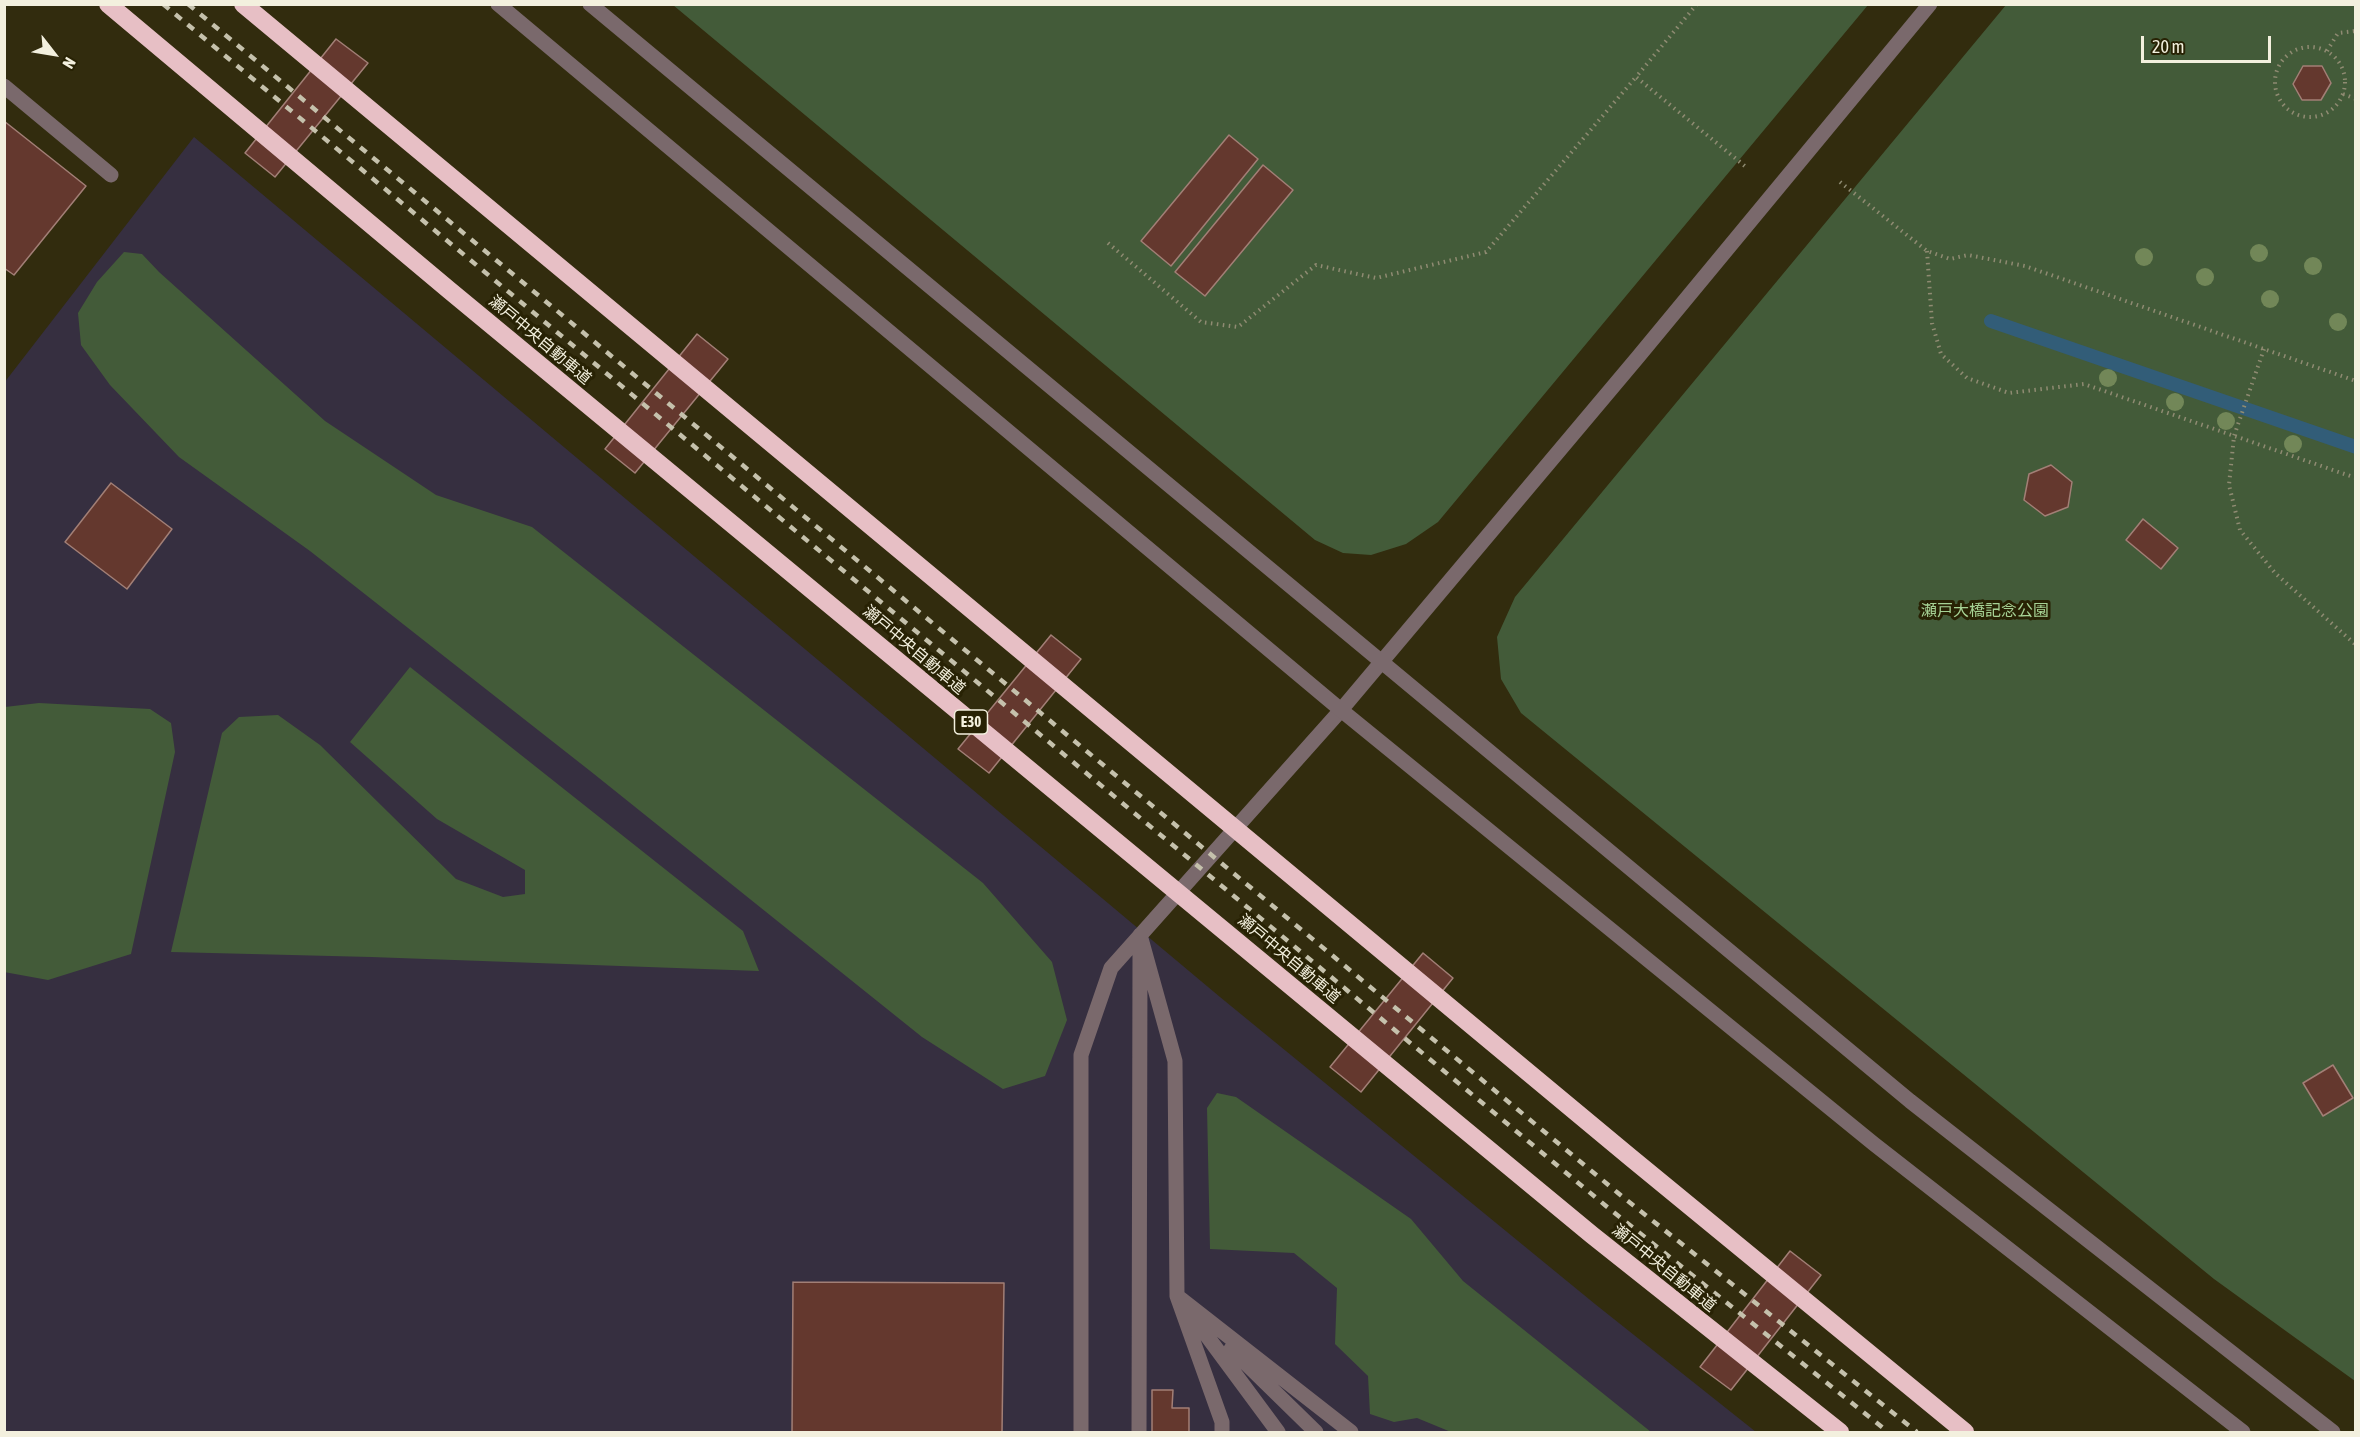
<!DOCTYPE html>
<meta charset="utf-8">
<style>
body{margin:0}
#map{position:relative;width:2360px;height:1437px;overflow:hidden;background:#322c0e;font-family:"Asap Condensed",sans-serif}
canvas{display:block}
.frame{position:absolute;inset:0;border:6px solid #f3f0de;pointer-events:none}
.north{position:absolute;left:24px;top:24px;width:60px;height:60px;-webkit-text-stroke:4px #282204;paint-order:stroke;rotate:121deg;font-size:16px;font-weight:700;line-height:24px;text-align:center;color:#f3f0de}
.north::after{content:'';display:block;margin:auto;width:21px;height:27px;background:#f3f0de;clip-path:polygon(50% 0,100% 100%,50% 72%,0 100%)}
.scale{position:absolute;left:2141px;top:36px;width:130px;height:27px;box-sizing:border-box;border:3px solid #f3f0de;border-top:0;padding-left:8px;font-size:18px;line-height:21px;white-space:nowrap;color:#f3f0de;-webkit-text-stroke:4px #282204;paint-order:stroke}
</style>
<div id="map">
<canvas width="2360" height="1437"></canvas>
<div class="frame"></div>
<div class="north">N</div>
<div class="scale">20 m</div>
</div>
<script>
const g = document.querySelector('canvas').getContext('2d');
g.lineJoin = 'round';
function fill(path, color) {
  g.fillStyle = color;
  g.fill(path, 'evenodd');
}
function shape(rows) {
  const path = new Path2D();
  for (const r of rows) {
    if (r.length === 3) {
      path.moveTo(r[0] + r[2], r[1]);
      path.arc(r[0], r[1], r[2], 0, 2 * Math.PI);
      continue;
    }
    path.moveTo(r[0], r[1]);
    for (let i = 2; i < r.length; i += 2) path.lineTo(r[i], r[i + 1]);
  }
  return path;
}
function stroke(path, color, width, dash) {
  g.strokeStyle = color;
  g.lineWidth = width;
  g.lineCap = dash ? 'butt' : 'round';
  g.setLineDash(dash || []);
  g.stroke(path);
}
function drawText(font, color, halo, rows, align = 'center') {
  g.font = font + ' "Asap Condensed","Noto Sans JP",sans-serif';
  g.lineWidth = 6;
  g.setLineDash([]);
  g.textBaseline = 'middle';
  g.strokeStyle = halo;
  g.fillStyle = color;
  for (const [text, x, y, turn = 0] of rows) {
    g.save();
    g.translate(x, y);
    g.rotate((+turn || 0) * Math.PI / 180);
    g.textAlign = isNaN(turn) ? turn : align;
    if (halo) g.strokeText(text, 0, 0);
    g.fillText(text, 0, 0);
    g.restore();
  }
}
const industrial = shape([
 [194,137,1220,997,1595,1304,1756,1432,5,1432,4,383]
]);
const green = shape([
 [673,5,1868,5,1438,522,1406,544,1371,555,1343,553,1315,540],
 [2006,5,2355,5,2355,1381,2214,1279,1521,713,1501,679,1497,637,1515,597],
 [124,252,142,254,159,272,325,421,436,495,532,527,983,883,1052,962,1067,1020,1045,1076,1003,1089,922,1037,594,774,310,551,179,457,110,385,81,345,78,313,97,282],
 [410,667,743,931,759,971,371,957,171,952,222,733,239,717,278,715,320,745,456,879,503,897,525,894,525,870,437,819,350,742],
 [39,703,150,709,171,723,175,752,131,954,48,980,4,972,5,707],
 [1217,1093,1236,1097,1411,1219,1463,1281,1651,1432,1451,1432,1417,1418,1394,1422,1370,1414,1368,1376,1335,1344,1337,1288,1294,1253,1210,1249,1207,1108]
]);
const stream = shape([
 [1991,321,2356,447]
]);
const building = shape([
 [336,39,368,63,275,177,245,153,336,39],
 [2303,66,2322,66,2331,83,2321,100,2302,100,2293,84,2303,66],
 [4,121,86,186,14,275,4,268,4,121],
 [1229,135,1258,159,1171,266,1141,241,1229,135],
 [1263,165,1293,190,1205,296,1175,272,1263,165],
 [697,334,728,359,635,473,605,449,697,334],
 [2051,465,2072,482,2068,507,2045,516,2024,500,2029,474,2051,465],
 [111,483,172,529,127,589,65,542,111,483],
 [2143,519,2178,548,2161,569,2126,540,2143,519],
 [1051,635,1081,659,989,773,958,749,1051,635],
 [1423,953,1453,978,1361,1092,1330,1067,1423,953],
 [2333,1065,2353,1098,2323,1116,2303,1083,2333,1065],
 [1790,1251,1821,1275,1731,1390,1700,1367,1790,1251],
 [793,1282,1004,1283,1002,1432,792,1432,793,1282],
 [1152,1390,1173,1390,1172,1408,1189,1408,1189,1432,1152,1432,1152,1390]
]);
const path = shape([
 [1697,4,1636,77,1746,167],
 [2310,82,35],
 [2327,51,2338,33,2356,31],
 [2343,94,2356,99],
 [1840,182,1927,251,1950,259,1968,255,2025,266,2356,381],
 [1108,243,1201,322,1238,327,1316,265,1376,278,1486,252,1636,77],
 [1927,251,1932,323,1941,354,1967,378,2009,393,2084,384,2356,478],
 [2264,349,2234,436,2229,485,2240,530,2275,573,2356,645]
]);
const service = shape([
 [1140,935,1175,1061,1177,1296,1222,1422,1222,1432],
 [1177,1296,1351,1432],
 [1190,1313,1278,1432],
 [1231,1349,1316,1432],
 [1081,1432,1081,1055,1111,968,1341,710],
 [1139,1432,1140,953]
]);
const tertiary = shape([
 [498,4,1341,710,1874,1144,2243,1432],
 [590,4,1910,1101,2333,1432],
 [4,86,111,175],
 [1341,710,1638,357,1930,4]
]);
const rail = shape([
 [163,4,1606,1206,1888,1432],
 [188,4,1618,1193,1917,1432]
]);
const motorwayBridge = shape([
 [108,4,449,290,1592,1235,1840,1432],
 [243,4,1630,1157,1965,1432]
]);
const trees = [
 [2259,253],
 [2144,257],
 [2313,266],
 [2205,277],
 [2270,299],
 [2338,322],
 [2108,378],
 [2175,402],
 [2226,421],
 [2293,444]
];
const shields = [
 [971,722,33]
];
const shieldNames = [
 ["E30",971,722]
];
const streetNames = [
 ["瀬戸中央自動車道",540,340,40],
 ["瀬戸中央自動車道",914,650,40],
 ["瀬戸中央自動車道",1289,959,40],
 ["瀬戸中央自動車道",1664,1268,39]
];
const parkNames = [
 ["瀬戸大橋記念公園",1985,611]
];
fill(industrial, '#362f40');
fill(green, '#435b39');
stroke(stream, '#325d78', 14);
fill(building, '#64382e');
stroke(building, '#a27f76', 1.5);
stroke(path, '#8f8b72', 4, [1.5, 4.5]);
stroke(service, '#7a696c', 15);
stroke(tertiary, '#7a696c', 15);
stroke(rail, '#c5c1ac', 4.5, [8, 8]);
stroke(motorwayBridge, '#e7bfc5', 18);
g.fillStyle = '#728758';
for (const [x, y] of trees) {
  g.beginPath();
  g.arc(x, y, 9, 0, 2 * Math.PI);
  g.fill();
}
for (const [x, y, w] of shields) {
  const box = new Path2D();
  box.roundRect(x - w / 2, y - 12, w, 24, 4.5);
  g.fillStyle = '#282204';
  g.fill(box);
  stroke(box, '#f3f0de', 1.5);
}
drawText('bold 15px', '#f3f0de', null, shieldNames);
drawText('16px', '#f3f0de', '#282204', streetNames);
drawText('16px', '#a6d295', '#282204', parkNames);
</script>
